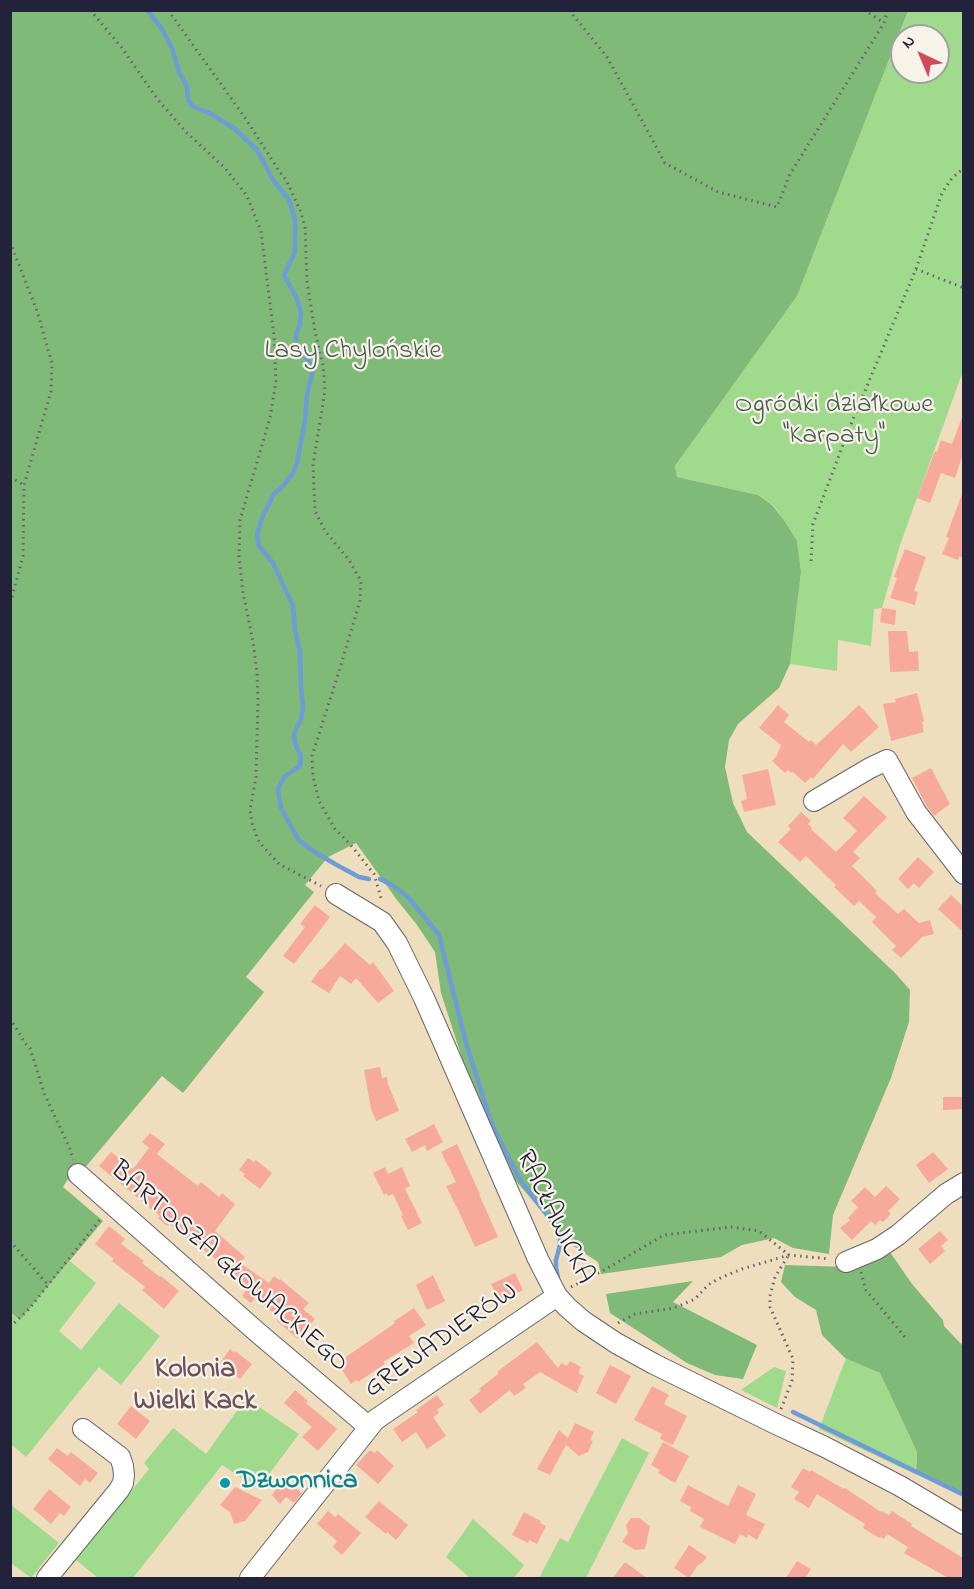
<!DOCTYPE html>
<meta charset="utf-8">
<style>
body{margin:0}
#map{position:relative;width:974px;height:1589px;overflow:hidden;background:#efdebe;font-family:"Indie Flower",sans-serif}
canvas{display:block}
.frame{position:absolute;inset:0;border:12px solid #22223b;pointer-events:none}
.north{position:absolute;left:890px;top:24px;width:60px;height:60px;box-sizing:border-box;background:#f7f3e8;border:2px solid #a29fa3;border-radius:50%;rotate:316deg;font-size:16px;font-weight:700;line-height:24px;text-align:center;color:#22223b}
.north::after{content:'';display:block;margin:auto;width:21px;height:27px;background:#d1495b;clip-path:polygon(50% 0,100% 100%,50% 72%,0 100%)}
</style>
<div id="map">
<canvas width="974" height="1589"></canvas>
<div class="frame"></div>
<div class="north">N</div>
</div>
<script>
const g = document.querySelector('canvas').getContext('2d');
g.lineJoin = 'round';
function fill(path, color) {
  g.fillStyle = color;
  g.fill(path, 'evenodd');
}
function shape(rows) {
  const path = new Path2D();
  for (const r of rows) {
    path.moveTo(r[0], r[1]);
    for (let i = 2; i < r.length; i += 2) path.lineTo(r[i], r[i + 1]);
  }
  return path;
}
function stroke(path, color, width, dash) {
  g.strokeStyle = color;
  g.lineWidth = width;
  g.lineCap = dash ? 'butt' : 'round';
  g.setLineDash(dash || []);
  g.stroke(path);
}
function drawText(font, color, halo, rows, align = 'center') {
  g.font = font + ' "Indie Flower",sans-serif';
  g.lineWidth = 4.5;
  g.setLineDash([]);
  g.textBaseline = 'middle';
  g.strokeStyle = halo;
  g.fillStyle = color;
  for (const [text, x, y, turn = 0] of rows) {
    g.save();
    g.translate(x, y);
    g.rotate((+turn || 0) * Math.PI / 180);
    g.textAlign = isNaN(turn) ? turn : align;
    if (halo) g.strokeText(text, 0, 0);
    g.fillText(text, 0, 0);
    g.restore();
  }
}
const green = shape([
 [908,11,963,11,963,371,900,545,882,608,874,609,871,646,838,640,837,671,790,664,801,572,797,541,784,520,773,505,758,495,677,477,675,466,797,296],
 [902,36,938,36,938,72,902,72],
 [70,1261,96,1283,59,1331,81,1350,119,1303,160,1336,121,1385,99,1367,26,1457,11,1444,10,1313,20,1320],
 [846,1358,880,1373,917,1452,915,1474,819,1429],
 [774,1367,786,1371,777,1408,741,1390],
 [246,1398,299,1434,258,1489,222,1465,133,1578,98,1578,76,1560,149,1469,144,1463,173,1428,206,1454],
 [622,1438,649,1453,587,1576,588,1578,539,1578,560,1538,568,1542],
 [10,1504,59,1543,31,1578,11,1563],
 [473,1519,524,1565,514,1578,470,1578,446,1557]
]);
const forest = shape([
 [10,11,908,11,797,296,675,466,677,477,758,495,772,505,784,520,797,541,801,572,790,664,779,688,738,724,729,740,725,767,733,803,747,832,896,974,910,990,909,1022,891,1078,833,1215,829,1254,793,1248,774,1238,742,1245,721,1257,601,1274,598,1262,569,1243,509,1173,462,1058,441,993,435,952,417,925,397,900,356,843,328,857,305,885,314,892,246,977,264,992,183,1093,162,1076,83,1170,78,1167,68,1179,63,1187,103,1221,20,1320,11,1313],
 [890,1252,912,1284,943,1320,944,1326,963,1346,963,1494,916,1471,917,1452,880,1373,845,1358,822,1335,816,1310,795,1297,781,1282,785,1265,847,1267,868,1263],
 [693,1281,673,1302,757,1345,743,1379,715,1375,687,1363,610,1313,606,1294]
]);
const stream = shape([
 [147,10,162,29,172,48,179,72,187,87,188,100,192,106,211,114,234,128,257,150,273,180,289,200,295,220,295,252,284,275,297,299,301,312,300,325,296,334,296,345,301,353,308,360,313,371,307,394,305,421,297,463,294,471,284,485,274,494,262,518,257,534,259,546,273,563,293,606,295,631,300,651,301,688,303,707,301,719,294,734,295,744,301,756,300,766,284,777,278,789,281,808,298,839,310,849,335,864,359,877,369,879],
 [380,879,392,885,408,897,439,935,466,1043,492,1125,520,1180,553,1223,560,1237,560,1245,556,1260,556,1268,558,1278],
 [793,1412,964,1495]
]);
const building = shape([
 [962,417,963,417,963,453,955,478,941,473,930,503,917,498,935,451,937,452,941,440,952,444],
 [962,494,963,495,963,558,959,556,958,560,942,554,949,538,946,537],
 [905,549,926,557,914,591,918,592,915,605,890,598,897,578,894,577],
 [882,608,896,610,895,625,880,622],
 [888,631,907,631,909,652,918,651,919,671,890,672],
 [917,693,924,721,922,722,924,732,891,741,883,704,896,702,895,699],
 [778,705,789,715,784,722,809,742,811,740,816,745,859,705,879,727,851,752,843,744,813,779,811,777,805,783,793,772,791,773,788,770,785,773,772,761,776,757,781,745,759,728],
 [931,768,950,804,934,816,926,805,912,778],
 [768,769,776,805,744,812,741,801,747,799,742,775],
 [864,796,887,817,853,852,860,858,852,866,877,891,875,893,898,914,904,909,919,923,930,920,934,934,922,937,901,958,892,950,896,946,872,922,876,917,859,901,854,906,834,887,836,885,806,856,800,862,778,842,791,829,788,826,801,812,811,821,808,824,812,828,811,829,836,852,857,831,843,818],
 [918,857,934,872,919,888,914,883,908,889,898,879],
 [951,895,963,906,963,932,938,909],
 [315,905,330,917,294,964,283,956,305,927,300,924],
 [345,943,370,965,373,962,394,991,378,1003,356,978,351,984,340,976,329,993,311,982,320,969,321,970],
 [380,1067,382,1078,387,1077,388,1084,399,1111,376,1121,371,1109,364,1070],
 [943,1097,963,1097,963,1109,943,1110],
 [434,1124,443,1142,427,1151,425,1145,412,1152,405,1139],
 [150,1133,165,1144,157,1154,142,1142],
 [457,1144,480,1194,479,1194,498,1237,475,1247,460,1214,446,1186,456,1182,441,1152],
 [149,1148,198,1186,201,1182,219,1197,222,1193,235,1204,215,1231,245,1257,240,1263,269,1283,274,1276,279,1280,280,1279,309,1303,303,1309,315,1319,298,1339,277,1321,279,1318,255,1298,251,1303,242,1296,247,1288,227,1271,225,1274,215,1265,218,1261,169,1224,167,1226,158,1218,160,1216,99,1166,111,1152,133,1169],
 [933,1152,948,1169,929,1183,916,1165],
 [248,1158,254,1162,256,1160,272,1173,260,1189,243,1176,245,1174,239,1170],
 [385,1167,388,1174,402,1167,410,1186,405,1189,422,1223,408,1230,401,1216,403,1215,393,1194,388,1196,387,1193,384,1195,373,1173],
 [886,1186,900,1199,888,1211,891,1214,883,1222,880,1220,875,1225,871,1221,852,1240,840,1228,850,1220,848,1218,858,1207,851,1201,865,1187,875,1197],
 [109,1226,125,1239,121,1244,144,1261,142,1263,160,1277,161,1276,179,1291,164,1309,142,1290,145,1287,112,1261,114,1259,95,1244],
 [940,1231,948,1240,941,1246,945,1251,930,1264,918,1249],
 [515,1273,523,1290,499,1301,491,1284],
 [433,1275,445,1301,427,1310,416,1285],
 [414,1308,426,1325,409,1336,414,1343,383,1362,385,1364,358,1382,357,1380,351,1384,342,1370,344,1368,340,1361,385,1330,395,1323,394,1321],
 [537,1342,558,1368,561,1363,567,1366,570,1361,581,1367,578,1373,584,1376,577,1391,578,1393,577,1393,540,1372,523,1384,526,1388,514,1396,510,1390,480,1414,469,1400,481,1391,479,1389,498,1374,498,1371],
 [230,1349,234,1353,235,1351,252,1364,240,1379,220,1363],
 [610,1365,631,1376,616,1404,596,1393],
 [652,1386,669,1395,664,1404,687,1416,673,1445,660,1439,662,1434,634,1420],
 [295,1390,308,1401,306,1403,337,1429,318,1451,302,1437,312,1427,284,1403],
 [437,1395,444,1405,437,1410,439,1413,433,1417,446,1436,427,1449,416,1432,402,1442,393,1429,418,1412,416,1410],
 [131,1406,150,1421,136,1439,117,1424],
 [575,1423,594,1432,590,1440,593,1441,588,1452,579,1456,566,1445,550,1475,537,1469,559,1430,568,1438],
 [663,1442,689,1456,675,1483,658,1473,660,1470,651,1465],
 [57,1448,68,1456,71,1452,98,1473,90,1483,85,1479,80,1486,48,1459],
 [370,1450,375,1453,377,1450,394,1466,378,1484,356,1465],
 [803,1468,810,1472,811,1470,844,1489,845,1488,881,1512,882,1511,889,1515,892,1511,912,1524,911,1526,963,1558,963,1578,948,1578,904,1553,908,1547,887,1534,884,1539,880,1537,879,1538,863,1528,865,1524,817,1494,809,1508,794,1499,799,1492,791,1487],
 [283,1479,302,1493,294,1503,286,1497,280,1504,272,1495],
 [688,1485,728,1506,738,1485,756,1494,746,1515,765,1524,757,1540,748,1534,747,1538,740,1534,735,1544,700,1527,704,1519,690,1511,691,1507,680,1501],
 [235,1487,262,1500,245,1521,234,1524,230,1512,220,1505],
 [49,1489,71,1507,64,1516,60,1513,51,1524,33,1509],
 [379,1501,408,1525,396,1540,387,1532,386,1534,365,1517],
 [328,1511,335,1517,338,1514,361,1533,342,1555,333,1547,337,1541,317,1524],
 [524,1512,541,1521,540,1523,546,1526,537,1544,529,1540,528,1543,512,1535],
 [631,1518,639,1518,650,1526,645,1549,635,1550,622,1542,628,1533,626,1525],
 [689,1545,707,1557,702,1563,698,1565,689,1578,674,1568],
 [797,1561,811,1569,805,1578,786,1578],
 [625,1562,647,1578,613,1578]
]);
const path = shape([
 [90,10,97,18,122,48,158,100,186,132,225,168,247,196,261,231,274,336,276,381,270,418,240,520,239,557,243,592,253,642,257,672,258,701,256,777,250,810,252,823,259,842,268,852,279,864,321,886],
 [168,10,248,122,279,171,286,180,301,212,305,227,307,281,315,332,323,365,325,391,313,465,315,511,325,531,349,560,361,581,360,601,341,665,312,756,313,776,319,801,335,829,350,844,374,874,382,901],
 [569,10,607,57,665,163,718,192,777,207,790,174,884,23,888,10],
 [864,10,884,23],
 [10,242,37,311,52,363,51,391,24,485,23,556,10,604],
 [916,269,942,193,952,178,964,168],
 [10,477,24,485],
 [811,561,813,524,849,429,916,269,964,288],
 [10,1018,25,1043,30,1048,44,1093,70,1149,73,1160],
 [10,1241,48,1285],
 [861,1272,866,1290,905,1337],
 [571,1287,606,1269,664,1235,731,1227,759,1231,789,1255,830,1259],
 [618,1323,635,1314,674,1308,695,1299,708,1285,718,1279,742,1269,789,1255],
 [10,1327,29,1309,102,1217],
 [781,1409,792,1381,793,1359,770,1307,770,1296,775,1277,788,1256]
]);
const minor = shape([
 [814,801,870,768,887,760,916,812,964,874],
 [336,894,382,922,397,943,424,998,538,1259,557,1296,567,1307,583,1321,616,1343,654,1364,776,1424,825,1447,900,1486,964,1524],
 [78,1174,257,1332,369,1427],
 [846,1262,877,1249,898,1235,946,1194,964,1183],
 [47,1578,119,1490,123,1483,124,1475,123,1466,120,1457,83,1429],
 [250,1578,375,1420,557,1296]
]);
const markers = [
 [225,1483,6,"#0f9aa8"]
];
const parkNames = [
 ["Lasy Chylońskie",353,353],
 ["Ogródki działkowe",834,407],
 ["\"Karpaty\"",834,438]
];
const streetNames = [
 ["RACŁAWICKA",553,1218,64],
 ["BARTOSZA GŁOWACKIEGO",228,1268,41],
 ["GRENADIERÓW",442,1342,-35]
];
const cultureNames = [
 ["Dzwonnica",237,1483]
];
const neighbourhoodNames = [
 ["Kolonia",195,1371],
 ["Wielki Kack",195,1403]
];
fill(green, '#a0da8d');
fill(forest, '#80ba78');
stroke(stream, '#6d9cd6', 4.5);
fill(building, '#f7aa9c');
stroke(minor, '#6a6469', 22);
stroke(path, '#6a6469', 3, [1.5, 4.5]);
stroke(minor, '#fff', 20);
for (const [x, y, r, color] of markers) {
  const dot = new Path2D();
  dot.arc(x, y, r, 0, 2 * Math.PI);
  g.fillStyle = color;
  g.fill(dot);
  stroke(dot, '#f7f3e8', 2);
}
drawText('27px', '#485954', '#f7f3e8', parkNames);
drawText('27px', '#22223b', '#f7f3e8', streetNames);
drawText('bold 27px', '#0d838f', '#f7f3e8', cultureNames, 'left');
drawText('bold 28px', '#6d525d', '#f7f3e8', neighbourhoodNames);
</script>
